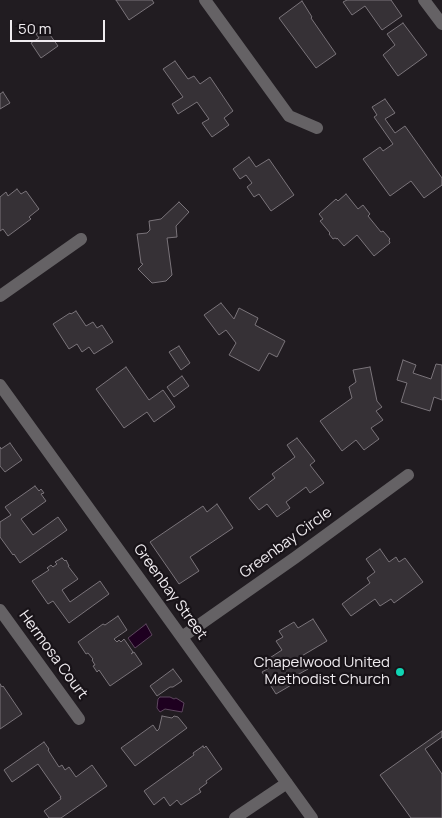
<!DOCTYPE html>
<style>
body{margin:0}
#map{position:relative;width:442px;height:818px;overflow:hidden;background:#211c21;font-family:Manrope,sans-serif}
canvas{display:block}
.scale{position:absolute;left:10px;top:20px;width:95px;height:22px;box-sizing:border-box;border:2px solid #f0ecf0;border-top:0;padding-left:6px;font-size:15px;line-height:18px;white-space:nowrap;color:#f0ecf0;-webkit-text-stroke:4px #181318;paint-order:stroke}
</style>
<div id="map">
<canvas width="442" height="818"></canvas>
<div class="scale">50 m</div>
</div>
<script>
const g = document.querySelector('canvas').getContext('2d');
g.lineJoin = 'round';
function fill(path, color) {
  g.fillStyle = color;
  g.fill(path, 'evenodd');
}
function shape(rows) {
  const path = new Path2D();
  for (const r of rows) {
    path.moveTo(r[0], r[1]);
    for (let i = 2; i < r.length; i += 2) path.lineTo(r[i], r[i + 1]);
  }
  return path;
}
function stroke(path, color, width, dash) {
  g.strokeStyle = color;
  g.lineWidth = width;
  g.lineCap = dash ? 'butt' : 'round';
  g.setLineDash(dash || []);
  g.stroke(path);
}
function drawText(font, color, halo, rows, align = 'center') {
  g.font = font + ' Manrope,sans-serif';
  g.lineWidth = 4.5;
  g.setLineDash([]);
  g.textBaseline = 'middle';
  g.strokeStyle = halo;
  g.fillStyle = color;
  for (const [text, x, y, turn = 0] of rows) {
    g.save();
    g.translate(x, y);
    g.rotate((+turn || 0) * Math.PI / 180);
    g.textAlign = isNaN(turn) ? turn : align;
    if (halo) g.strokeText(text, 0, 0);
    g.fillText(text, 0, 0);
    g.restore();
  }
}
const water = shape([
 [146,624,152,635,135,648,128,638,146,624],
 [160,697,170,697,174,699,176,698,184,703,182,712,165,709,160,712,157,708,158,699,160,697]
]);
const building = shape([
 [116,0,152,0,154,3,129,20,116,0],
 [347,0,391,0,402,16,382,30,365,6,352,15,343,2,347,0],
 [302,1,312,17,311,18,336,54,316,68,279,18,302,1],
 [403,23,427,55,398,76,383,55,395,45,387,34,403,23],
 [45,28,58,46,41,58,31,43,39,38,36,34,45,28],
 [175,61,188,79,194,76,200,84,210,77,233,111,224,118,229,125,212,137,202,123,209,119,197,102,178,114,172,104,183,97,163,69,175,61],
 [3,92,10,103,0,109,0,94,3,92],
 [385,99,395,113,385,119,395,133,405,126,442,178,442,185,424,198,411,181,390,196,363,159,380,147,383,151,393,144,374,117,377,115,372,107,385,99],
 [249,157,256,167,269,159,294,195,271,211,259,194,254,197,247,187,252,183,246,175,240,179,233,169,249,157],
 [17,189,21,194,26,191,39,209,29,217,31,219,8,236,3,229,0,231,0,197,6,192,8,196,17,189],
 [346,194,358,209,363,205,370,214,368,216,381,232,383,231,390,239,389,240,390,243,374,256,357,235,344,246,337,238,337,239,335,238,333,239,329,234,330,233,320,221,323,219,319,214,336,199,338,201,346,194],
 [179,202,189,212,176,226,177,237,167,238,172,275,166,281,152,283,138,269,143,264,141,263,137,234,147,233,150,230,149,221,161,219,179,202],
 [221,303,234,319,239,308,258,318,255,325,285,341,277,357,269,353,259,371,229,355,236,343,226,330,219,335,204,315,221,303],
 [76,311,86,326,93,322,97,328,102,325,113,342,94,354,89,347,82,352,77,344,69,349,53,324,70,313,71,314,76,311],
 [179,346,190,363,181,370,169,352,179,346],
 [403,360,416,365,413,373,431,379,436,364,442,365,442,400,434,397,430,411,401,402,407,383,397,380,403,360],
 [126,367,149,400,163,390,175,407,154,422,147,412,124,428,96,389,126,367],
 [370,367,377,401,382,407,376,411,383,420,371,428,379,439,364,450,356,440,342,451,320,421,352,398,349,387,356,382,353,370,370,367],
 [182,376,189,386,174,397,167,387,182,376],
 [297,438,315,461,310,465,324,483,310,493,306,487,286,502,290,508,277,517,267,504,259,510,249,498,275,478,272,474,295,457,287,445,297,438],
 [10,443,22,460,5,472,0,466,0,447,1,449,10,443],
 [35,486,39,491,41,489,44,493,41,494,46,501,21,519,33,535,58,517,67,530,20,563,14,554,13,555,0,537,0,522,11,515,5,507,35,486],
 [217,504,233,528,190,557,199,571,179,584,150,542,203,506,207,512,217,504],
 [380,549,389,562,396,557,399,562,405,558,423,582,394,603,391,599,380,606,375,599,351,616,342,604,370,583,367,578,375,572,366,559,380,549],
 [62,558,65,561,66,560,69,566,68,566,78,579,62,590,70,602,100,581,109,594,69,623,53,601,48,604,32,581,49,570,47,568,51,565,53,567,57,564,55,562,62,558],
 [118,616,127,630,114,639,117,642,119,640,121,642,124,639,133,652,131,654,134,652,142,664,110,686,99,670,97,672,93,666,95,665,92,660,93,659,88,653,86,654,78,642,103,624,105,625,118,616],
 [313,619,327,641,300,657,308,669,290,679,293,684,276,694,262,672,269,668,265,661,282,650,276,641,283,637,279,631,294,622,298,628,313,619],
 [173,669,182,681,173,687,170,687,157,696,150,686,173,669],
 [0,684,2,687,3,686,22,714,0,729,0,684],
 [162,716,172,718,174,716,178,717,187,728,135,766,121,748,153,725,157,731,159,729,162,716],
 [442,731,442,737,425,749,442,774,442,818,411,818,380,775,442,731],
 [44,742,49,749,48,750,59,767,62,765,65,770,69,767,76,777,92,765,107,786,61,818,49,818,44,811,61,799,60,797,61,797,38,764,12,782,4,770,44,742],
 [203,746,204,748,206,746,222,769,206,781,207,783,199,789,201,792,181,805,177,800,170,806,164,797,154,805,144,791,194,755,193,753,203,746]
]);
const minor = shape([
 [205,0,289,116,317,128],
 [424,0,442,24],
 [0,296,81,239],
 [0,385,312,818],
 [0,610,79,719],
 [182,637,296,557,408,475],
 [235,818,287,783]
]);
const markers = [
 [400,672,5,"#10d5b4"]
];
const streetNames = [
 ["Greenbay Circle",286,543,-36],
 ["Greenbay Street",170,592,54],
 ["Hermosa Court",53,655,54]
];
const poiNames = [
 ["Chapelwood United",390,663],
 ["Methodist Church",390,680]
];
fill(water, '#1e0020');
stroke(water, '#5d475e', 1);
fill(building, '#363136');
stroke(building, '#7a747a', 1);
stroke(minor, '#656265', 12);
for (const [x, y, r, color] of markers) {
  const dot = new Path2D();
  dot.arc(x, y, r, 0, 2 * Math.PI);
  g.fillStyle = color;
  g.fill(dot);
  stroke(dot, '#181318', 2);
}
drawText('15px', '#f0ecf0', '#181318', streetNames);
drawText('15px', '#f0ecf0', '#181318', poiNames, 'right');
</script>
